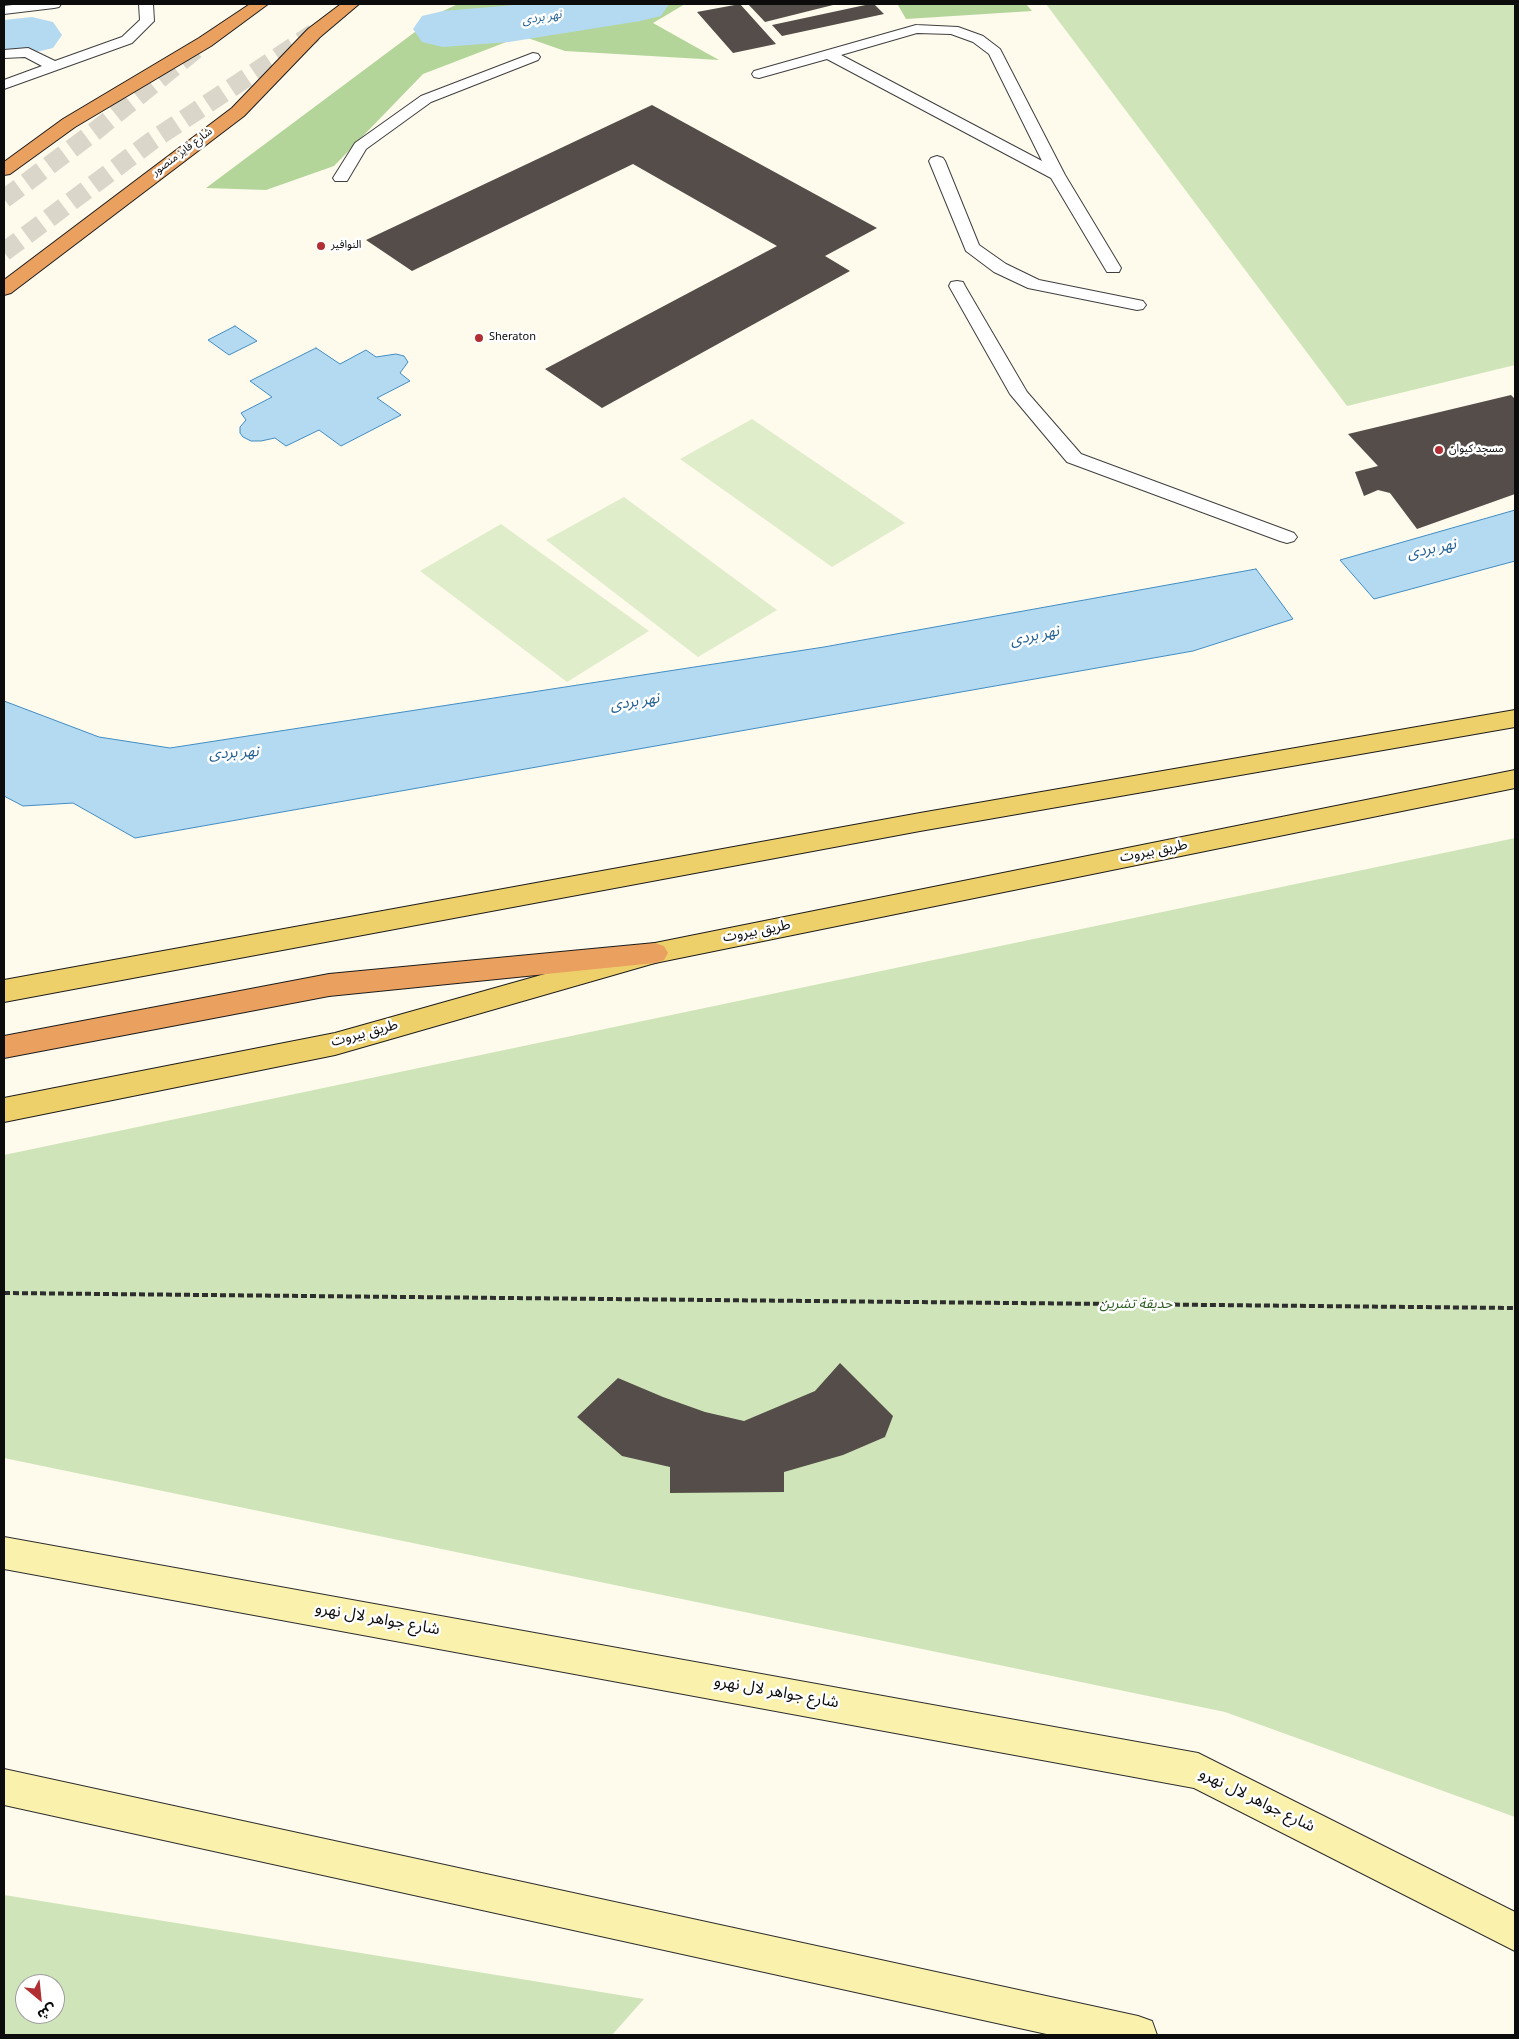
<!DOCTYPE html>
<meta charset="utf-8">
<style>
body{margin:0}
#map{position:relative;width:1519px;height:2039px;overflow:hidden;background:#fefaec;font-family:Georgia,"Noto Sans Arabic",serif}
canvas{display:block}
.frame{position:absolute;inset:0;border:5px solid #0c0c0c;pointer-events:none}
.north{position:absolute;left:15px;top:1974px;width:50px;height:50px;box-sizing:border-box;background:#fff;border:1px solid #9e9e9e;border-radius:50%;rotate:152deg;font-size:14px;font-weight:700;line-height:20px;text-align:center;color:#0c0c0c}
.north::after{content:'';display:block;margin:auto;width:18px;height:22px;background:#b12e33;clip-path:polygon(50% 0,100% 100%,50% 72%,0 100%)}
</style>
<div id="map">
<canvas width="1519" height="2039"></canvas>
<div class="frame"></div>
<div class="north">ش</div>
</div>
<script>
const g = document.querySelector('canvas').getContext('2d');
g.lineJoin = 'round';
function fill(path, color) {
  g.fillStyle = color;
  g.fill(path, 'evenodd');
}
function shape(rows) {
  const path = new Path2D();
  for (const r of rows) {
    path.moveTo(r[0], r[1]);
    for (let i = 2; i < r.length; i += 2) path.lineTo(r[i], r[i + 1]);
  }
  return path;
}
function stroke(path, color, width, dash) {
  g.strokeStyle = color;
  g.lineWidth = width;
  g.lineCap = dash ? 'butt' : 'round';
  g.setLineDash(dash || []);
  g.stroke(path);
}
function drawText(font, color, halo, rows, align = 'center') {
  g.font = font + ' Georgia,"Noto Sans Arabic",serif';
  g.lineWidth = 5;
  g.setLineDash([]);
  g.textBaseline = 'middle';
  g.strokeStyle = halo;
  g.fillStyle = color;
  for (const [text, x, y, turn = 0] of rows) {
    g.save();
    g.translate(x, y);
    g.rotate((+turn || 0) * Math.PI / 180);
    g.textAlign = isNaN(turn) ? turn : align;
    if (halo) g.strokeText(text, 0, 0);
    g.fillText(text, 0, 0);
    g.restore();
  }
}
const green = shape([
 [1046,4,1515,4,1515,365,1347,406],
 [1515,838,1515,1817,1225,1712,4,1458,4,1155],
 [4,1895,644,1999,612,2035,4,2035],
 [25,1984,55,1984,55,2014,25,2014]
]);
const forest = shape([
 [458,4,685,4,653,23,719,60,565,51,522,36,423,74,334,166,266,190,206,188,443,11],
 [911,4,1026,4,1032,11,906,19,898,5]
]);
const pitch = shape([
 [752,419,905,523,832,567,680,459],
 [624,497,777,610,698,657,546,540],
 [501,524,649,631,567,682,420,571]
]);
const water = shape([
 [235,326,257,341,229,355,208,340,235,326],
 [316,348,340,364,366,350,376,357,396,354,404,356,408,362,400,373,410,381,377,398,401,415,341,446,319,430,286,446,275,438,261,441,251,441,243,437,240,433,240,427,246,420,241,413,272,397,250,381,316,348],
 [1515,510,1515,561,1374,599,1340,560,1515,510],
 [1256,569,1293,619,1193,651,135,838,73,803,23,806,4,796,4,701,99,737,170,748,824,647,1256,569]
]);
const river = shape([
 [526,4,669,4,661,16,640,21,509,42,443,47,422,42,413,29,422,16,443,11,526,4],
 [32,17,53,22,62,35,53,48,32,53,4,56,4,20,32,17]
]);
const building = shape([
 [740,4,776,44,733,53,697,12],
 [748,4,837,4,765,22],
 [870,4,874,4,884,14,782,36,772,25],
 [652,105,877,228,825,256,850,271,602,408,545,369,777,246,633,164,412,271,366,240],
 [1511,395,1515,399,1515,494,1417,529,1390,493,1378,490,1364,496,1355,472,1378,466,1348,434],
 [840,1363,893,1416,885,1437,843,1455,784,1472,784,1492,670,1493,670,1467,622,1456,577,1417,618,1378,663,1397,705,1412,744,1421,815,1391]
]);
const highwayTunnel = shape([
 [4,199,94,132,200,46],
 [4,252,153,140,314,33]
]);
const path = shape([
 [4,1293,1515,1308]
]);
const lane = shape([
 [21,4,61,4,59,7,54,8,4,14,4,6,21,4],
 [139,4,153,4,154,21,132,43,4,89,4,80,42,66,25,57,4,58,4,50,28,48,55,61,122,37,140,20,139,4],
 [916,25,958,27,983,36,1000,49,1065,175,1121,268,1119,272,1107,272,1051,178,827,59,759,78,754,77,752,74,754,71,916,25],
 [917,33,951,34,973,42,989,54,1042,161,841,55,917,33],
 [533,53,538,54,540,57,538,60,431,102,366,149,347,181,335,181,333,178,355,143,421,96,533,53],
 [937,156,943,158,945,161,979,245,1006,264,1039,280,1143,301,1146,305,1143,309,1137,310,1028,288,994,272,966,251,929,161,931,158,937,156],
 [957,281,963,282,965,286,1027,392,1081,454,1294,533,1297,537,1294,541,1287,543,1280,541,1067,462,1010,394,949,286,951,282,957,281]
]);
const secondary = shape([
 [4,1537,1198,1753,1515,1912,1515,1951,1194,1788,4,1569,4,1537],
 [4,1769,1138,2016,1152,2021,1157,2035,1051,2035,4,1805,4,1769]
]);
const primary = shape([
 [1515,710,1515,727,920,831,4,1002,4,980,920,813,1515,710],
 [1515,770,1515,788,655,963,335,1055,4,1122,4,1098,335,1033,655,943,1515,770]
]);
const highway = shape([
 [250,4,268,4,211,46,75,127,10,174,4,175,4,162,63,119,199,38,250,4],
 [341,4,359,4,320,37,244,116,11,293,4,295,4,280,232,108,308,29,341,4],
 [655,943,664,946,668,953,664,960,655,963,329,996,4,1058,4,1036,329,974,655,943]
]);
const markers = [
 [321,246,5,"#b12e33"],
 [479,338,5,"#b12e33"],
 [1439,450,5,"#b12e33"]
];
const farStreetnames = [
 ["شارع فايز منصور",183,153,-37]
];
const farPoinames = [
 ["النوافير",331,246],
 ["Sheraton",489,338],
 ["مسجد كيوان",1449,450]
];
const farWaternames = [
 ["نهر بردى",542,19,-9]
];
const streetNames = [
 ["طريق بيروت",1154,853,-11],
 ["طريق بيروت",757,933,-11],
 ["طريق بيروت",365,1035,-15]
];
const parkNames = [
 ["حديقة تشرين",1136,1306]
];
const waterNames = [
 ["نهر بردى",1432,551,-12],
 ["نهر بردى",1035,638,-12],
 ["نهر بردى",635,704,-9],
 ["نهر بردى",234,755,-3]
];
const nearStreetnames = [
 ["شارع جواهر لال نهرو",377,1621,10],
 ["شارع جواهر لال نهرو",776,1694,10],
 ["شارع جواهر لال نهرو",1256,1802,26]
];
fill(green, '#cfe5b9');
fill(forest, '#b3d599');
fill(pitch, '#e0edca');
fill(water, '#b4daf1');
stroke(water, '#418dc3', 1);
fill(river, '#b4daf1');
fill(building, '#544d49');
stroke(highwayTunnel, '#dad6ca', 19, [19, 9]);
stroke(lane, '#3f3f3f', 2);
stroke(secondary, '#2e2e2e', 2);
stroke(primary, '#1d1d1d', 2);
stroke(highway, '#1d1d1d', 2);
stroke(path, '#2e2e2e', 4, [6, 3]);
fill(lane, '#fff');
fill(secondary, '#f9f1ac');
fill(primary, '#eed06b');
fill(highway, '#eaa05e');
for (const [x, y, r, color] of markers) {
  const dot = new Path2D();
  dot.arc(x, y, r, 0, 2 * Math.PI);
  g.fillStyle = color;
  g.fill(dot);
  stroke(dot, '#fff', 2);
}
drawText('11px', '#0c0c0c', '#fff', farStreetnames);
drawText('11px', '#0c0c0c', '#fff', farPoinames, 'left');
drawText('italic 12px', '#1f5f94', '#fff', farWaternames);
drawText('14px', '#0c0c0c', '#fff', streetNames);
drawText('italic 14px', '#2d5e21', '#fff', parkNames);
drawText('italic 15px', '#1f5f94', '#fff', waterNames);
drawText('16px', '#0c0c0c', '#fff', nearStreetnames);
</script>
